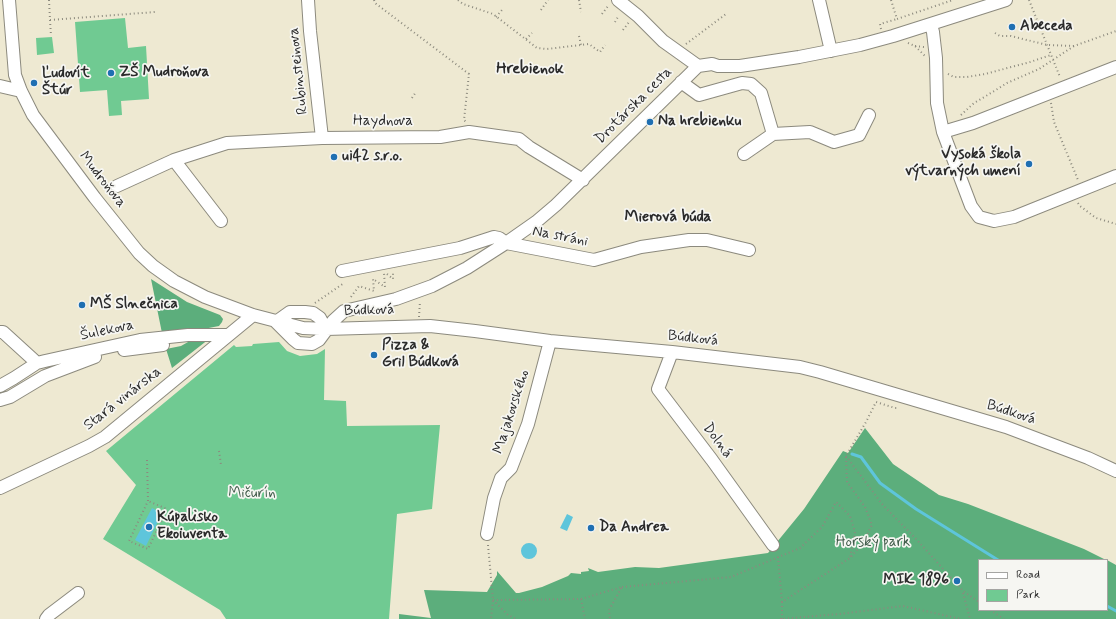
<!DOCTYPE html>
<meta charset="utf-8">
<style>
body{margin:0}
#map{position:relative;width:1116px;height:619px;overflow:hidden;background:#eee9d2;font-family:Mynerve,sans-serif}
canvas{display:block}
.legend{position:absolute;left:978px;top:559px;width:130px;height:52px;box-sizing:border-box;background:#f6f6f2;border:1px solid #a5a5a2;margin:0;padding:5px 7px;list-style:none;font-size:12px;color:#2b2b2b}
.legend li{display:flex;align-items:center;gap:8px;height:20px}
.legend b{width:20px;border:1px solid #a5a5a2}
</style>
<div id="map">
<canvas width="1116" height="619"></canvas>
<ul class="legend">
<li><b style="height:5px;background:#fff"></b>Road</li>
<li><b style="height:11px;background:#70ca92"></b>Park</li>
</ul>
</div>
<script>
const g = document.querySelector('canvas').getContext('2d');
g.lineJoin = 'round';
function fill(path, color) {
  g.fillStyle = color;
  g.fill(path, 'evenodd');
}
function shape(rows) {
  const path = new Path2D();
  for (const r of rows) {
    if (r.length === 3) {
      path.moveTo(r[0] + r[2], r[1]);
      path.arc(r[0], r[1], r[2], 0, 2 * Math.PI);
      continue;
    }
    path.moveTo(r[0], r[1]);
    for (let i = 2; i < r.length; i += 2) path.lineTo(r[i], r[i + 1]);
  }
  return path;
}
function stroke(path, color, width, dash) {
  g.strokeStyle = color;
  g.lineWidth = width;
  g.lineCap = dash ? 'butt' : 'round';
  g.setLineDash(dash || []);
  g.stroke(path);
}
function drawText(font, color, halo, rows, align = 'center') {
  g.font = font + ' Mynerve,sans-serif';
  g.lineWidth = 3.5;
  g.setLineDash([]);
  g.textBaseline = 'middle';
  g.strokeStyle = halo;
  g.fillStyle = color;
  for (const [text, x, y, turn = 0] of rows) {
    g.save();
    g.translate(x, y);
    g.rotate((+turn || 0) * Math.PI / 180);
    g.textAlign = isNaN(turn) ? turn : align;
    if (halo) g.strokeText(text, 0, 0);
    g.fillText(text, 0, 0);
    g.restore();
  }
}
const green = shape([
 [125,18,128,48,146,46,149,99,121,101,122,115,109,116,107,90,80,92,75,22],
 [52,37,54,53,37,55,36,38],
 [279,342,287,351,300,356,317,354,325,349,324,400,346,401,347,426,440,425,432,509,397,514,389,619,226,619,220,610,103,539,136,485,106,451,234,345,236,347,252,346,253,344]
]);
const forest = shape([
 [151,279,187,302,220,315,223,319,222,322,219,326,188,332,162,333],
 [209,339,172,368,166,349,181,346,188,342],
 [865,428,893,464,939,495,968,504,1084,549,1106,560,979,560,979,610,1107,610,1107,560,1116,565,1116,619,399,619,399,614,431,618,424,590,487,592,497,575,497,571,516,593,519,593,542,587,568,576,571,573,581,574,581,572,589,571,588,568,598,572,635,567,659,568,768,553,804,509,843,451,848,453]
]);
const water = shape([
 [152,508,162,513,146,546,135,540],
 [567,514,573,517,567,531,560,528],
 [529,551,8]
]);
const stream = shape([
 [852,454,861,457,880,483,916,509,998,560],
 [1107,606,1116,611]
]);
const path = shape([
 [49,0,50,20,155,12],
 [374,0,375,3,469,74,464,120,466,122],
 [458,0,463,4,493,14,537,48,547,49,589,44,600,52,605,45],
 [579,0,581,12],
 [891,0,897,19,953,0],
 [1029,0,1060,77],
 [541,10,548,0],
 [602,14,608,6],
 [496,17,502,10],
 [50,20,51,36],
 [615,22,619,15],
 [881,29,880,24,897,19],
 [623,30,629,22],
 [995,33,1000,36,1011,36,1047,45,1074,46,1116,31],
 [579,36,581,45],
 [526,39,532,33],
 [908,43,915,46,925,56],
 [686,44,726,14],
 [915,46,924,47],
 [948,74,954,77,967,77,985,74,1030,62,1051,55],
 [412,98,416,92],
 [1051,103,1054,122,1078,180],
 [961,115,974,103,991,93,1007,83,1039,69,1074,46],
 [1078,203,1080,206,1096,218,1116,224],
 [387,274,393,279,393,272],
 [351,297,359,286,374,291,373,279,385,287,384,273],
 [315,303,344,283],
 [419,317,420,301],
 [219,451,221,465],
 [846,456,882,504,917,540,963,591,979,602],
 [147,460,148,501,129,541,148,549,167,509,148,501],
 [488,545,493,600,491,619],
 [778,557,782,602],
 [622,587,731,577,800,548,822,527,836,502,850,516,855,532,850,558],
 [963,593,970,619],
 [581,599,585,619],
 [493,600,581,599,622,587,609,610,610,619],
 [493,600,508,615,516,619],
 [990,610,1004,619],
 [780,619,839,614,903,606,961,619],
 [782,619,782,602,850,558,862,544,872,525,865,507,847,482,846,456,866,422,876,402,895,408,899,408]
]);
const minor = shape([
 [9,0,15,75,21,91,33,115,95,198,139,253,153,266,174,281,205,297,253,315,303,328,326,329,430,326,475,331,550,341,672,352,800,367,820,372,1006,427,1088,458,1116,471],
 [308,0,310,31,322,138],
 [618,0,638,16,663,41,698,66],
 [819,0,831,51],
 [931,25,933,32,936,58,937,103,943,132,971,206,979,217,994,221,1014,217,1116,176],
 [681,82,699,95,742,83,751,84,761,93,773,134],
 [0,86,21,91],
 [943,132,973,123,1116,67],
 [744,154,773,134,810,132,834,142,859,135,869,115],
 [117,186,174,160],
 [221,221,174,160,227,143,322,138,440,137,469,132,519,139,529,147,583,180],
 [342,271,460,248,494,237,499,238,506,243,594,260,641,247,689,240,707,240,749,250],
 [276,322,293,339,298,343,312,344,319,340,333,321,344,311,396,299,432,286,467,268,506,243,536,222,556,205,698,66,712,64,718,66,740,66,799,57,860,45,893,36,1006,0],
 [276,322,290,312,305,312,313,313,320,318,326,329],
 [0,332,3,332,37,363],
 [124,350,163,345],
 [672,352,658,389,712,460,773,545],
 [0,386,14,378,37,363,45,361,140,340,188,335,229,335],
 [0,400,10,397,45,376,95,357],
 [0,488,89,446,105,437,253,315],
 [487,534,494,498,501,478,511,468,528,424,550,341],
 [46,619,49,615,78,593]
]);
const markers = [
 [1012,27,4,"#1f6fb2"],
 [111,73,4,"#1f6fb2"],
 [34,83,4,"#1f6fb2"],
 [650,122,4,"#1f6fb2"],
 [334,157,4,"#1f6fb2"],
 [1029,164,4,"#1f6fb2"],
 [82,305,4,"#1f6fb2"],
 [374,355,4,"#1f6fb2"],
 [149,527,4,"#1f6fb2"],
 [591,528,4,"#1f6fb2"],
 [957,581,4,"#1f6fb2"]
];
const poiNames = [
 ["Abeceda",1020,27],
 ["ZŠ Mudroňova",119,73],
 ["Ľudovít",42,74],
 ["Štúr",42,91],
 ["Na hrebienku",658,122],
 ["Vysoká škola",1021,155,"right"],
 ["výtvarných umení",1021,172,"right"],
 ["ui42 s.r.o.",342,157],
 ["MŠ Slnečnica",90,305],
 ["Pizza &",382,346],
 ["Gril Búdková",382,363],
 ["Kúpalisko",157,518],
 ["Ekoiuventa",157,535],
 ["Da Andrea",599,528],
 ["MIK 1896",949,581,"right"]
];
const streetNames = [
 ["Rubinsteinova",299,71,-96],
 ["Drotárska cesta",634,106,-45],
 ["Haydnova",383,122],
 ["Mudroňova",102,180,52],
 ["Na stráni",560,237,11],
 ["Búdková",369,311,-2],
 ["Šulekova",107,331,-12],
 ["Búdková",693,339,6],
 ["Stará vinárska",123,399,-38],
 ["Majakovského",512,412,-72],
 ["Búdková",1011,413,18],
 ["Dolná",717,441,53]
];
const parkNames = [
 ["Mičurín",252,494],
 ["Horský park",873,543]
];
const neighbourhoodNames = [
 ["Hrebienok",530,70],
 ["Mierová búda",668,218]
];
fill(green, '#70ca92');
fill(forest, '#5cae7c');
fill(water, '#5ec5db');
stroke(stream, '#5ec5db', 3);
stroke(minor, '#8c8a7e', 14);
stroke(path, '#8c8a7e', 2, [1, 3]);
stroke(minor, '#fff', 12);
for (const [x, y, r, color] of markers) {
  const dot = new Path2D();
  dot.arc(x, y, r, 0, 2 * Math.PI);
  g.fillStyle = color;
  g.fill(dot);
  stroke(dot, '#f6f6f2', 1.5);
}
drawText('bold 15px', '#2b2b2b', '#f6f6f2', poiNames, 'left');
drawText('15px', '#2b2b2b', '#f6f6f2', streetNames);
drawText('15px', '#405b4a', '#f6f6f2', parkNames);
drawText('bold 16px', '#2b2b2b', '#f6f6f2', neighbourhoodNames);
</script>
